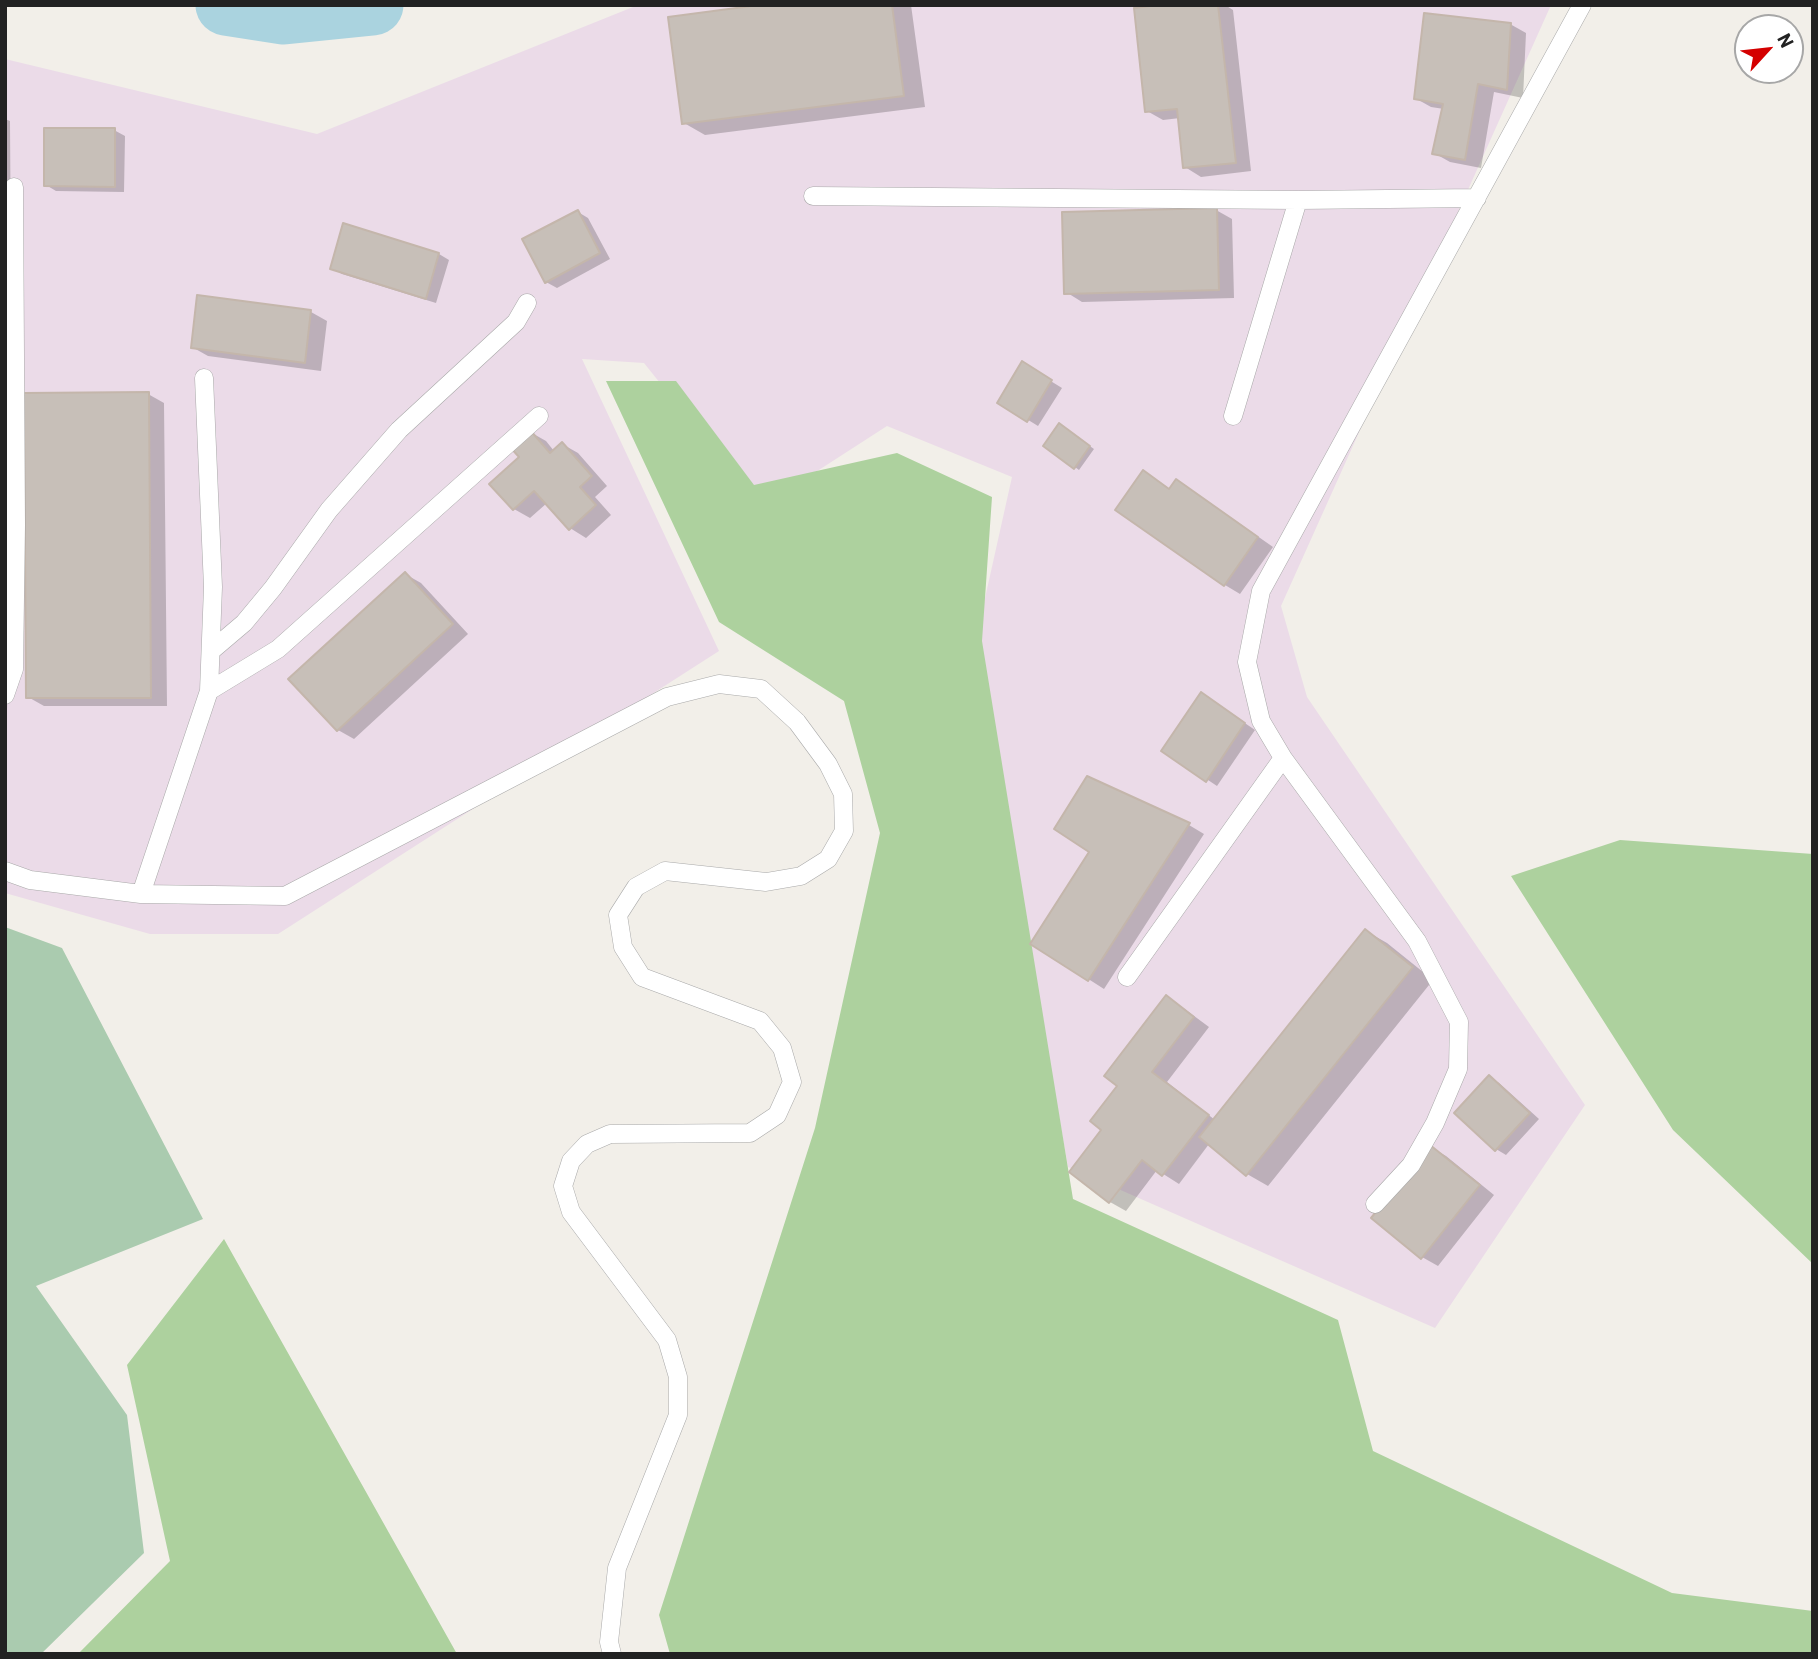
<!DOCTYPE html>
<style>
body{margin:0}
#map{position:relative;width:1818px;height:1659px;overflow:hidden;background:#f2efe9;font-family:Barlow,sans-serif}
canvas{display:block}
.frame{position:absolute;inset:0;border:7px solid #222;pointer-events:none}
.north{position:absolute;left:1734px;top:14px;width:70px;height:70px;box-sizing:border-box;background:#fff;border:2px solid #a7a7a7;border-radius:50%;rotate:63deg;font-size:19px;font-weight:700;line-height:28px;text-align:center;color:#222}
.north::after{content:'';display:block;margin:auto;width:24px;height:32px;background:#d40000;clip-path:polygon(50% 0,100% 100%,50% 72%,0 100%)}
</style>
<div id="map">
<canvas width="1818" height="1659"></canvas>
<div class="frame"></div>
<div class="north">N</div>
</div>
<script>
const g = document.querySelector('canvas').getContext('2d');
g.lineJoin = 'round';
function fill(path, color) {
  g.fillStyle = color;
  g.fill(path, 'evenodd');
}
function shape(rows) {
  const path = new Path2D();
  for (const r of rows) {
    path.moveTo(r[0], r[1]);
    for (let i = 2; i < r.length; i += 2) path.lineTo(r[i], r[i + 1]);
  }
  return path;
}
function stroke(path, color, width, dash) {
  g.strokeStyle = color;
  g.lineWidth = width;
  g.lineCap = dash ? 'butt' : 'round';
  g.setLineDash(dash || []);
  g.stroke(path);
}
const industrial = shape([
 [638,5,1551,5,1281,606,1307,697,1585,1105,1435,1328,1068,1167,975,643,1012,477,887,426,760,508,644,363,582,359,719,651,278,934,150,934,5,893,5,59,317,134]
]);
const forest = shape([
 [606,381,676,381,754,485,897,453,992,497,982,641,1073,1199,1338,1320,1373,1451,1672,1593,1813,1611,1813,1654,670,1654,659,1615,815,1128,880,833,844,701,719,622],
 [1620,840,1813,854,1813,1264,1673,1130,1511,876],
 [224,1239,457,1654,78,1654,170,1561,127,1365]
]);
const cemetery = shape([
 [5,927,62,948,203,1219,36,1286,127,1415,144,1553,41,1654,5,1654]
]);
const shadow = shape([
 [773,5,911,5,925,107,705,135,684,123],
 [1174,5,1225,5,1233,10,1251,171,1201,177,1185,167,1180,118,1163,120,1147,111],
 [1510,24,1526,33,1523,98,1494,92,1481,168,1450,162,1434,153,1444,109,1431,107,1415,98],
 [5,119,10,121,12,422,5,422],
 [114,130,125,136,124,192,56,191,46,185],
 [1216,210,1232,219,1234,298,1082,302,1066,292],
 [578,212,588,218,610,259,557,288,546,282],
 [439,254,449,260,436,303,342,274,332,268],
 [199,297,311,312,327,321,321,371,208,356,192,347],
 [1023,364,1062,388,1038,426,999,402],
 [148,394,164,403,167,706,44,706,28,697],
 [1064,428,1094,449,1079,470,1075,467],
 [530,432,546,441,554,451,562,444,578,453,607,486,595,497,611,515,586,538,570,528,547,503,530,518,514,509,522,457],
 [1159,482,1171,490,1193,491,1273,547,1240,594,1225,585],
 [5,491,12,495,7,711,5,712],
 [405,574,421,583,468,634,354,739,338,730],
 [1211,700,1255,730,1217,786,1163,750],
 [1189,825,1204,834,1104,989,1032,943],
 [1366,931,1387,943,1433,980,1268,1186,1247,1174,1209,1144,1179,1184,1157,1170,1126,1211,1110,1202,1104,1130,1119,1085,1166,998,1182,1007,1209,1027,1167,1082,1215,1120],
 [1489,1077,1499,1083,1539,1119,1506,1155,1496,1149],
 [1430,1147,1446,1156,1494,1195,1438,1266,1422,1257]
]);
const river = shape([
 [226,5,284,14,373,5]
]);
const building = shape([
 [759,5,892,5,904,96,682,124,668,17,759,5],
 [1158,5,1218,5,1236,163,1183,168,1177,109,1145,112,1134,8,1158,5],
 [1424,13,1511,23,1507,90,1478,84,1465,160,1432,154,1443,104,1414,99,1424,13],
 [44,128,115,128,115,187,44,186,44,128],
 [1217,208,1219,290,1064,294,1062,212,1217,208],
 [578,210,600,253,545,283,522,239,578,210],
 [343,223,439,253,426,299,330,269,343,223],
 [197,295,311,310,305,363,191,348,197,295],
 [1022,361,1052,380,1027,422,997,403,1022,361],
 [149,392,151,698,26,698,24,393,149,392],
 [1059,423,1090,446,1074,469,1043,446,1059,423],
 [530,430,550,453,562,442,592,476,580,487,596,505,569,530,534,491,513,510,489,484,519,457,510,447,530,430],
 [1143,470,1169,489,1176,479,1258,537,1224,586,1115,510,1143,470],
 [405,572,453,624,337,731,288,679,405,572],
 [1201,692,1245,723,1206,782,1161,751,1201,692],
 [1087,776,1190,823,1088,981,1030,944,1089,852,1054,829,1087,776],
 [1365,929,1413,967,1246,1176,1199,1137,1365,929],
 [1166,995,1194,1017,1152,1072,1209,1115,1162,1176,1142,1160,1109,1203,1069,1172,1101,1130,1090,1121,1117,1086,1104,1076,1166,995],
 [1489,1075,1530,1113,1495,1151,1454,1113,1489,1075],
 [1430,1145,1480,1185,1421,1259,1371,1218,1430,1145]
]);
const service = shape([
 [813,196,1298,200,1477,198],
 [204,378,213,587,209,691],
 [1233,416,1298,200],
 [211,651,244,623,273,588,329,510,399,430,516,322,527,303],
 [5,695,14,669,16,525,14,187],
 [5,871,30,880,141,894,285,896,667,697,719,684,761,689,797,722,828,764,843,794,844,831,828,859,801,876,766,882,665,871,636,887,618,915,623,947,642,977,760,1021,782,1048,792,1082,777,1115,750,1133,610,1134,587,1144,571,1161,563,1186,571,1212,667,1340,678,1377,678,1415,617,1568,609,1642,612,1654],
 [141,894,209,691,278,649,539,416],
 [1127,977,1283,758],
 [1375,1204,1411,1165,1435,1123,1458,1069,1459,1022,1417,941,1283,758,1261,721,1247,662,1261,591,1582,5]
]);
fill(industrial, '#ebdbe8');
fill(forest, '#add19e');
fill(cemetery, '#aacbaf');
fill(shadow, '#0003');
stroke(river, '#aad3df', 61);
fill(building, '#c7bfb8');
stroke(building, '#c4b6ab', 2);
stroke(service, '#a9a9a9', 19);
stroke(service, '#fff', 18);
</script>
